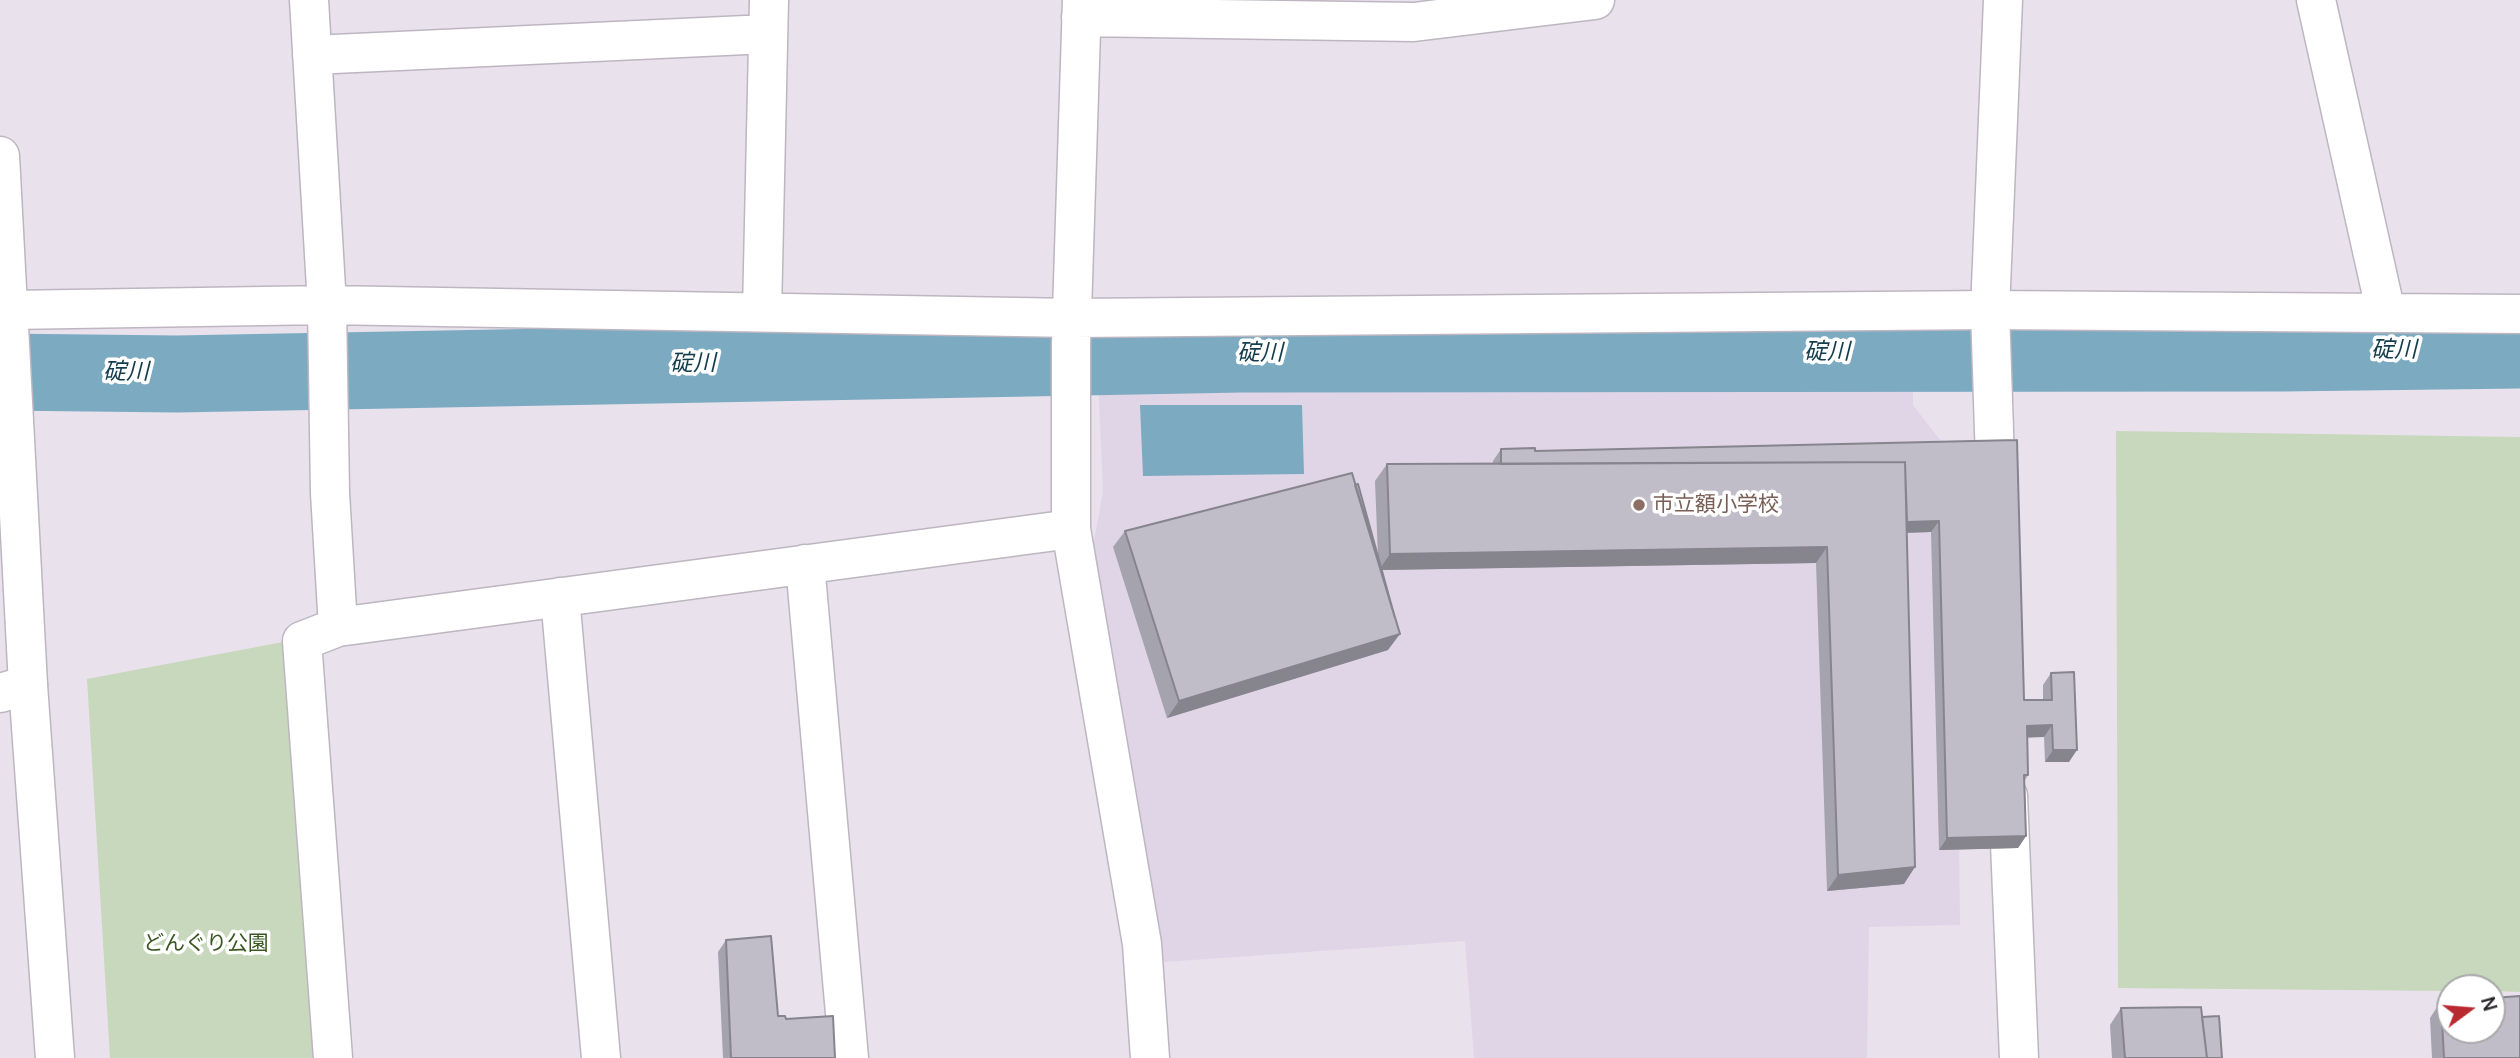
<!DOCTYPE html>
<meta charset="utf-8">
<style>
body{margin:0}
#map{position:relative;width:2520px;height:1058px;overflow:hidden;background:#e9e2ed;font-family:Manrope,sans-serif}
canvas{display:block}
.north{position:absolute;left:2436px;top:974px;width:70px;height:70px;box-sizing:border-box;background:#fff;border:2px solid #a9a8aa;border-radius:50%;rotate:74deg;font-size:19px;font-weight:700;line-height:28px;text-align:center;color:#28262a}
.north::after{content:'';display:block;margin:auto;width:24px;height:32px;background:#b92930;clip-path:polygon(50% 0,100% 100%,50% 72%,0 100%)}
</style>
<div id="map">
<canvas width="2520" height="1058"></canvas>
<div class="north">N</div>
</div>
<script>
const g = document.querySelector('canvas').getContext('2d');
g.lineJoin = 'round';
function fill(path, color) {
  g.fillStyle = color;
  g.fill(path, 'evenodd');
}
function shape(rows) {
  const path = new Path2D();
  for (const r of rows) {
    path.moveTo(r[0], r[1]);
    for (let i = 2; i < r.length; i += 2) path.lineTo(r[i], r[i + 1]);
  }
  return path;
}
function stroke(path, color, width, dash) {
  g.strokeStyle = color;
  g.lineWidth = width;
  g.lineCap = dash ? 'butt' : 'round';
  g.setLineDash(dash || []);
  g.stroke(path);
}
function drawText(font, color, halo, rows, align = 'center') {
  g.font = font + ' Manrope,"Noto Sans JP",sans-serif';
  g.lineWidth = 7;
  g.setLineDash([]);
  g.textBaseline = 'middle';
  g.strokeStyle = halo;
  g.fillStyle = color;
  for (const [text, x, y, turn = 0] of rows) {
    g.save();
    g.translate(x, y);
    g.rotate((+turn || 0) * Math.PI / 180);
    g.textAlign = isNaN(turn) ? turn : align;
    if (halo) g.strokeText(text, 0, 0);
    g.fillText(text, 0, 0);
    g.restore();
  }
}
const built = shape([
 [1913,373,1913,405,1955,459,1960,925,1869,927,1867,1058,1474,1058,1465,941,1164,962,1093,545,1103,492,1098,380]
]);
const green = shape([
 [2116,431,2520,437,2520,992,2492,991,2492,988,2450,988,2450,991,2118,988],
 [283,642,319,1058,110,1058,87,679]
]);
const water = shape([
 [1140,405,1302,405,1304,474,1143,476]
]);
const river = shape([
 [0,372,177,374,1242,354,2283,353,2520,350]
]);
const street = shape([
 [309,0,327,305,330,493,338,627,302,641,333,1058],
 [1082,0,1071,344,1071,529,1142,944,1150,1058],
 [2316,0,2386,313],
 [1081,17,1414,22,1595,0],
 [312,55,768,34],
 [0,308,9,310,327,305,1074,318,1990,310,2520,314],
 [762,312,769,0],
 [805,564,849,1058],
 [560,597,601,1058],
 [338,627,1071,529],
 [0,693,28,685]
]);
const secondary = shape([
 [0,156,28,685,55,1058],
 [1996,491,1990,310,2003,0],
 [2008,796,2019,1058]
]);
const wall = shape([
 [2017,440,2024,700,2043,700,2043,685,2051,673,2069,762,2045,762,2044,737,2027,737,2028,775,2025,780,2026,836,2018,848,1939,850,1931,532,1907,533,1904,884,1827,891,1816,563,1382,570,1388,650,1167,718,1113,547,1125,531,1378,557,1375,481,1387,464,1493,464,1493,461,1501,449,1535,451],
 [726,940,778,1016,786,1019,835,1058,723,1058,718,952],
 [2441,1001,2520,1058,2432,1058,2430,1018],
 [2121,1008,2202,1017,2222,1058,2112,1058,2110,1025]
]);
const shadedWall = shape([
 [1939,521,1931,532,1895,533,1903,522],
 [1827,547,1816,563,1379,570,1390,554],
 [1400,634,1388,650,1167,718,1179,701],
 [2052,725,2044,737,2019,738,2027,726],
 [2053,750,2077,750,2069,762,2045,762],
 [2026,836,2018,848,1939,850,1947,838],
 [1915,867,1904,884,1827,891,1838,875]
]);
const building = shape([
 [2017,440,2024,700,2052,700,2051,673,2074,672,2077,750,2053,750,2052,725,2027,726,2028,775,2024,775,2026,836,1947,838,1939,521,1907,522,1905,462,1501,464,1501,449,1535,448,1535,451,2017,440],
 [1905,462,1915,867,1838,875,1827,547,1390,554,1387,464,1905,462],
 [1352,473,1400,634,1179,701,1125,531,1352,473],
 [1358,484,1395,618,1355,485,1358,484],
 [771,936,778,1016,785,1016,786,1019,833,1016,835,1058,731,1058,726,940,771,936],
 [2520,996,2520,1058,2444,1058,2441,1001,2450,1001,2450,1030,2492,1030,2492,998,2520,996],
 [2201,1007,2207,1058,2125,1058,2121,1008,2201,1007],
 [2219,1016,2222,1058,2207,1058,2202,1017,2219,1016]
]);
const markers = [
 [1639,505,7,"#8d6e63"]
];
const educationNames = [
 ["市立額小学校",1653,505]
];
const parkNames = [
 ["どんぐり公園",206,944]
];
const waterNames = [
 ["碇川",2394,351],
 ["碇川",1827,353],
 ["碇川",1260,354],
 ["碇川",693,364,-1],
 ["碇川",126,373]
];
fill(built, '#e0d5e7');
fill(green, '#c7d8bc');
fill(water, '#7caac1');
stroke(river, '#7caac1', 77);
stroke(street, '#bdb6c1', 41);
stroke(secondary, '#bdb6c1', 41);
stroke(street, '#fff', 38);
stroke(secondary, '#fff', 38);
fill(wall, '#a5a3ad');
fill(shadedWall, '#86848d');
fill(building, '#c0bdc9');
stroke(building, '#86848d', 2);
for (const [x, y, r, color] of markers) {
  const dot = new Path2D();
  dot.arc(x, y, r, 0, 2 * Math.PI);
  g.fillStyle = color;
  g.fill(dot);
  stroke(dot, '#fff', 2.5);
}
drawText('21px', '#785e54', '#fff', educationNames, 'left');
drawText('21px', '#395720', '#fff', parkNames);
drawText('italic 23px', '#133c4d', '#fff', waterNames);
</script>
